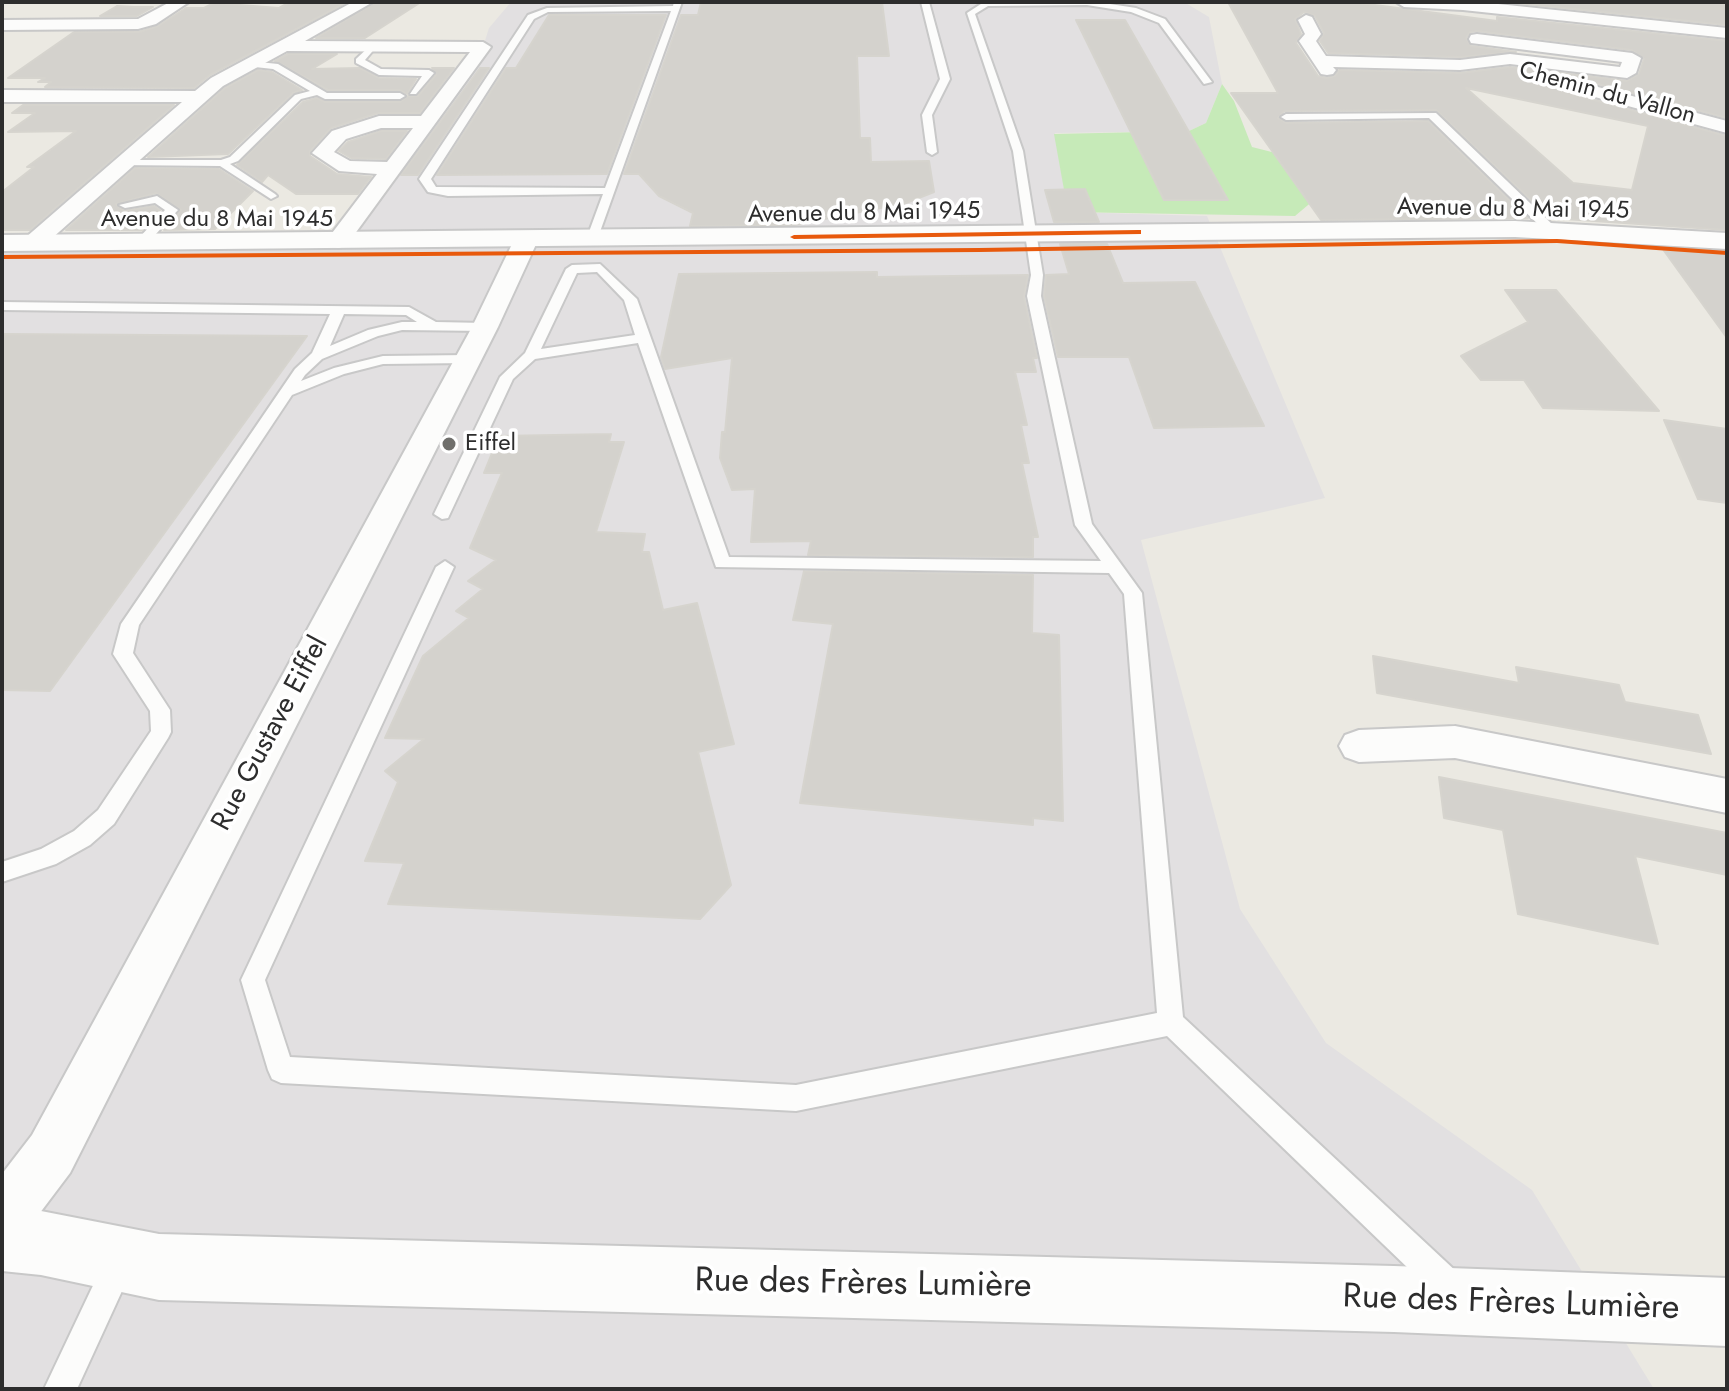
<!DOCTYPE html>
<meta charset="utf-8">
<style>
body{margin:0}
#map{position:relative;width:1729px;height:1391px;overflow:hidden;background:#ebe9e2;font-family:Jost,sans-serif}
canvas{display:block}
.frame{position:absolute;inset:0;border:4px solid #2d2d2d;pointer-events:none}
</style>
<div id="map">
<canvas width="1729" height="1391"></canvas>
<div class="frame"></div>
</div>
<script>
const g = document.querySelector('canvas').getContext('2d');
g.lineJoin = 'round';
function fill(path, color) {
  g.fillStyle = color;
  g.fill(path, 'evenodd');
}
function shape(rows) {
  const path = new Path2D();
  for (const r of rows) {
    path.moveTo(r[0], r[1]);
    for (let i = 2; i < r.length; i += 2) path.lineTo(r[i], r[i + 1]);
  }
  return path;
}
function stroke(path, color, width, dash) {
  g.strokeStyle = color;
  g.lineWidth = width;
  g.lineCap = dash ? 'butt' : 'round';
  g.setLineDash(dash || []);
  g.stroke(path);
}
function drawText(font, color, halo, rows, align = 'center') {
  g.font = font + ' Jost,sans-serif';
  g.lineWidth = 7;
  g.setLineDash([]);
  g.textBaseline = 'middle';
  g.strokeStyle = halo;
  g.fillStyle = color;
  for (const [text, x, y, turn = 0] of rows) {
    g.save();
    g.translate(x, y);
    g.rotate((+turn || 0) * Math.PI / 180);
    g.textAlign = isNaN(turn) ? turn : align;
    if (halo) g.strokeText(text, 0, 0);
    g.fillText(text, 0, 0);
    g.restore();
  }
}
const industrial = shape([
 [511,2,1184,2,1209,17,1222,84,1206,123,1189,131,1055,133,1068,212,1207,216,1325,498,1141,540,1240,909,1326,1043,1532,1190,1654,1389,2,1389,2,244,338,241,483,47,489,28]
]);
const green = shape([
 [1222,84,1234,101,1252,147,1315,163,1327,189,1295,216,1068,212,1054,134,1189,131,1206,123]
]);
const building = shape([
 [290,2,347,2,210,75,194,88,45,87,51,82,38,82,45,78,8,78,74,32,139,32,158,26,186,8,204,8,214,3,279,8,290,2],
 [376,2,421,2,365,38,316,38,376,2],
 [701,2,882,2,889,56,857,56,860,138,870,138,871,162,929,161,934,192,906,203,794,225,690,226,693,213,659,196,639,174,624,174,681,15,698,15,701,2],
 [1228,2,1352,2,1497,21,1497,17,1727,41,1727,118,1580,79,1567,86,1572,94,1727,136,1727,230,1550,218,1436,110,1284,111,1278,118,1286,123,1428,121,1528,218,1321,220,1231,93,1278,93,1228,2],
 [1304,12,1315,16,1324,33,1320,41,1328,53,1460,57,1516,52,1471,46,1466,38,1470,32,1477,31,1632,50,1644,59,1639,74,1627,81,1510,67,1460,73,1339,70,1335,76,1326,78,1318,76,1296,43,1301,34,1295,19,1304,12],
 [1466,88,1648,126,1632,190,1573,183,1466,88],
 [1508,2,1707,2,1727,4,1727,25,1508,2],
 [117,6,134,7,153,7,137,16,100,16,117,6],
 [549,15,666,15,607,174,437,175,506,68,516,68,549,15],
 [1076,20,1125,20,1228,200,1164,200,1076,20],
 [288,54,337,54,312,69,360,68,379,78,416,79,407,94,400,90,328,90,275,61,288,54],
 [432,68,454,68,420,113,378,113,331,128,310,151,310,156,337,174,371,177,358,194,296,194,268,175,262,182,237,165,303,102,317,98,325,102,400,102,408,96,418,96,436,75,432,68],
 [480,68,489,68,418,175,401,175,480,68],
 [258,70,272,72,302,90,293,93,228,154,148,157,225,88,258,70],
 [23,105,174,105,30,230,2,230,2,192,34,167,27,167,76,131,8,132,35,113,12,113,23,105],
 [381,131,407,131,386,159,351,158,339,151,348,142,381,131],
 [135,168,219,169,253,191,215,229,164,230,181,210,156,193,116,204,124,211,154,206,160,210,142,230,66,230,135,168],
 [1085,189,1099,222,1054,222,1045,190,1085,189],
 [1060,244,1107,244,1123,283,1195,282,1264,426,1154,428,1129,357,1058,357,1044,296,1046,275,1069,274,1060,244],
 [1662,248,1727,252,1727,338,1662,248],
 [877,272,877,277,1028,275,1024,297,1037,358,1033,358,1036,372,1015,372,1027,425,1021,425,1029,463,1022,463,1038,537,1033,537,1033,557,808,555,811,541,751,542,755,489,732,490,720,458,722,432,725,432,732,358,665,369,661,357,679,274,877,272],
 [1505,290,1556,290,1659,411,1543,408,1524,380,1481,380,1461,356,1528,322,1505,290],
 [2,334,307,336,50,691,2,690,2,334],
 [1664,420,1727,429,1727,503,1698,499,1664,420],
 [611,434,609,442,624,442,596,532,645,534,642,552,649,552,663,610,697,603,734,744,698,752,731,885,700,919,388,904,404,863,365,861,398,782,385,771,424,739,385,738,423,656,469,618,456,611,483,589,468,581,496,560,470,548,502,473,484,473,499,436,611,434],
 [804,571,1033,575,1032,633,1059,635,1063,821,1033,818,1033,825,800,803,833,624,793,620,804,571],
 [1373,656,1519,683,1516,667,1619,685,1625,702,1698,715,1711,754,1377,693,1373,656],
 [1439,777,1727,833,1727,875,1635,856,1658,944,1518,914,1503,830,1444,818,1439,777]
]);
const service = shape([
 [674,2,682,2,596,243,586,240,603,194,448,196,428,192,419,179,528,15,547,8,673,6,674,2],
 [671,11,605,188,436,187,431,179,534,19,548,12,671,11],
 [921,2,929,2,950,79,932,115,937,152,932,155,927,152,922,115,940,79,921,2],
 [984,2,1097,2,1136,8,1165,19,1212,82,1204,84,1159,23,1131,12,1087,5,988,6,975,14,1023,151,1043,275,1041,296,1092,524,1142,593,1183,1017,1459,1274,1463,1285,1459,1296,1448,1300,1437,1296,1167,1036,796,1111,281,1083,272,1079,268,1070,241,980,436,567,445,561,454,567,265,980,290,1057,796,1085,1157,1013,1124,594,1109,573,716,567,638,343,535,359,513,379,448,518,442,519,434,514,500,377,525,353,566,269,572,265,600,264,637,299,729,557,1101,561,1075,525,1027,296,1031,275,1013,151,967,13,984,2],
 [597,272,624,300,635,335,541,349,577,273,597,272],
 [373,43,377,46,365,60,381,69,429,70,434,73,416,94,410,94,422,76,379,75,356,63,356,59,373,43],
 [249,61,278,64,327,93,400,93,405,96,400,99,325,99,317,95,301,99,238,161,230,164,275,194,277,196,271,199,220,166,119,165,119,161,123,160,221,160,230,157,295,95,310,91,273,69,246,66,249,61],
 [1436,113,1554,226,1554,232,1546,232,1429,118,1286,120,1281,117,1286,114,1436,113],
 [157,196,178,210,144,247,136,247,136,241,165,210,155,203,125,208,119,205,157,196],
 [2,302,409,307,436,322,485,323,492,327,485,331,402,330,378,336,322,359,305,375,301,381,334,368,383,356,468,355,475,359,468,363,383,364,344,374,292,395,139,625,133,653,170,710,171,732,168,738,114,824,90,845,56,864,2,882,2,862,41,849,74,831,98,810,151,731,150,711,113,654,121,624,295,369,312,353,330,314,2,310,2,302],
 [344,314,406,315,417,322,402,322,368,330,330,346,344,314],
 [118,1252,129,1256,133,1267,77,1389,44,1389,107,1256,118,1252]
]);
const minor = shape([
 [170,2,189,2,156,24,138,29,2,30,2,20,138,19,170,2],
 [353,2,373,2,305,41,483,42,491,47,346,246,338,248,330,246,326,241,377,174,339,171,312,153,332,131,379,116,421,116,470,52,287,51,223,86,41,248,25,248,21,243,25,238,182,102,2,102,2,90,195,91,211,78,353,2],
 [381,128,413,128,387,162,350,161,334,152,346,139,381,128],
 [1396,2,1479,2,1727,28,1727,38,1463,10,1404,7,1396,2],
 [1306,15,1312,17,1321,34,1316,41,1326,56,1460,60,1510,54,1620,67,1622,62,1471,43,1469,39,1471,35,1477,34,1632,53,1641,58,1636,73,1627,78,1510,64,1460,70,1333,67,1336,70,1333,74,1327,75,1321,74,1299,41,1305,34,1298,20,1306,15],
 [1579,82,1727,121,1727,133,1573,91,1570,87,1579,82],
 [526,233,534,235,538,240,498,327,70,1173,21,1238,2,1247,2,1174,32,1135,472,327,514,240,518,235,526,233],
 [1455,726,1727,779,1727,813,1455,758,1359,762,1345,757,1339,746,1345,735,1359,730,1455,726]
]);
const tertiary = shape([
 [1515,221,1727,233,1727,249,1515,237,2,251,2,235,1515,221]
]);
const secondary = shape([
 [2,1207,41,1211,159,1234,1394,1266,1727,1278,1727,1346,1394,1332,159,1300,41,1275,2,1271,2,1207]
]);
const cycleway = shape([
 [1138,230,1141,230,1141,234,794,239,790,237,794,235,1138,230],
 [1557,239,1727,251,1727,255,1557,243,979,252,2,259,2,255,979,248,1557,239]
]);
const markers = [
 [449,444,8,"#706f6c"]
];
const farStreetnames = [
 ["Chemin du Vallon",1607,94,15],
 ["Avenue du 8 Mai 1945",1513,210,1],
 ["Avenue du 8 Mai 1945",864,214,-1],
 ["Avenue du 8 Mai 1945",217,220]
];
const farPoinames = [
 ["Eiffel",465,444]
];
const streetNames = [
 ["Rue Gustave Eiffel",271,734,-62]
];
const nearStreetnames = [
 ["Rue des Frères Lumière",863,1285,1],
 ["Rue des Frères Lumière",1511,1304,2]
];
fill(industrial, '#e2e0e1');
fill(green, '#c6eab8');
fill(building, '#d4d2cd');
stroke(building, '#d6d4ce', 2);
stroke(service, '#c8c8c8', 4);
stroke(minor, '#c8c8c8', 4);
stroke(tertiary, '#c8c8c8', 4);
stroke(secondary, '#c8c8c8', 4);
fill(service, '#fcfcfb');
fill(minor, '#fcfcfb');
fill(tertiary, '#fcfcfb');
fill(secondary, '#fcfcfb');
fill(cycleway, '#e8590c');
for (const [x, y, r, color] of markers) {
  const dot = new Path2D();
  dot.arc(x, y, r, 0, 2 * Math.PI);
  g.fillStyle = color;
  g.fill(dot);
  stroke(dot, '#fff', 3);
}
drawText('24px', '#2d2d2d', '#fff', farStreetnames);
drawText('24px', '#2d2d2d', '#fff', farPoinames, 'left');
drawText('28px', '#2d2d2d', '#fff', streetNames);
drawText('34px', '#2d2d2d', '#fff', nearStreetnames);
</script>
